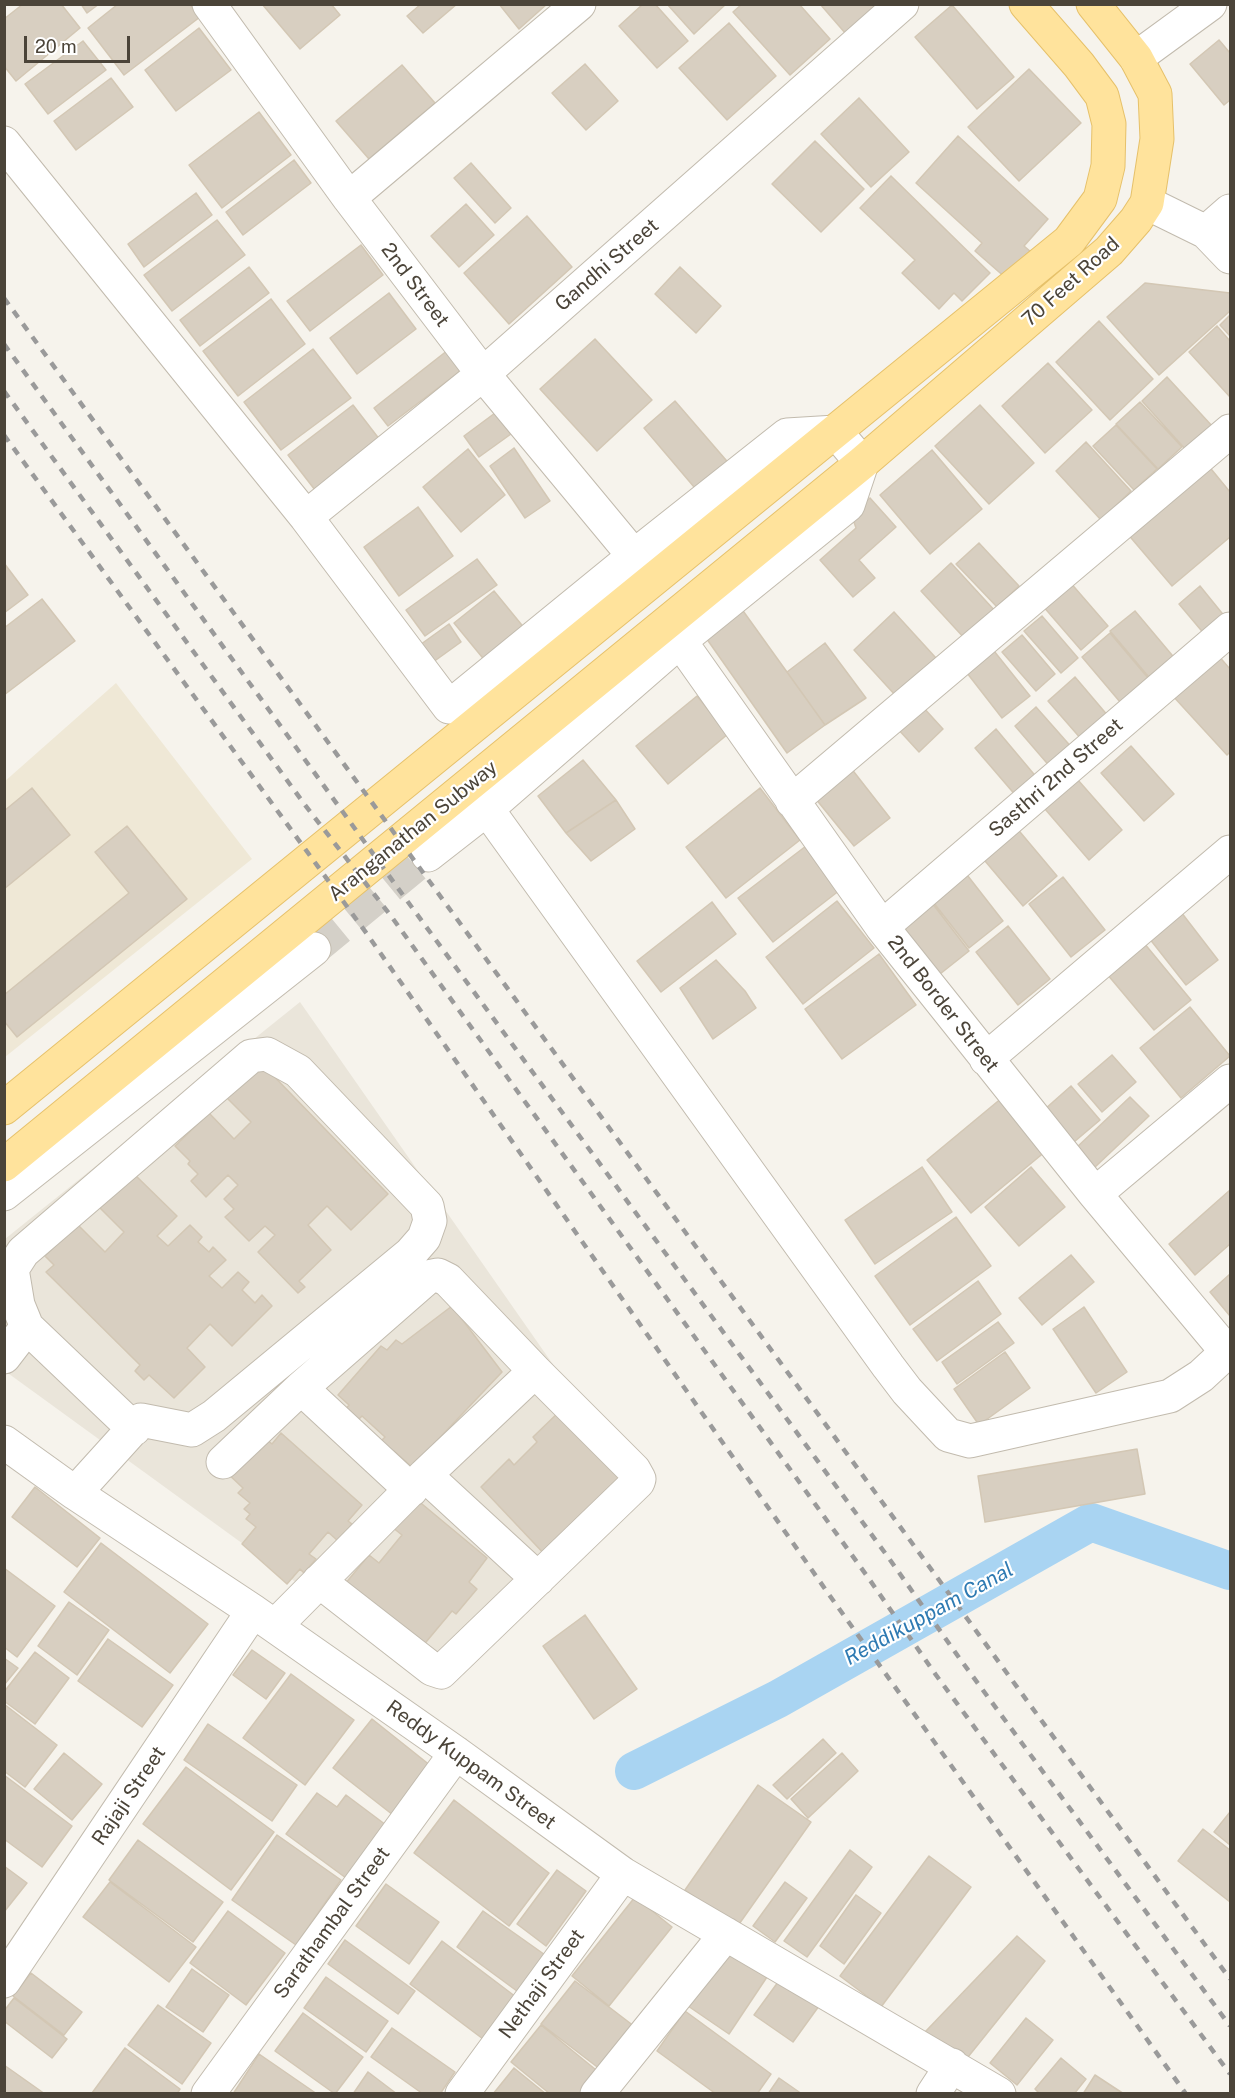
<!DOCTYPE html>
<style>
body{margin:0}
#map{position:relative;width:1235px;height:2098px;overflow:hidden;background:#f6f3ec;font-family:"Public Sans",sans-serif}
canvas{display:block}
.frame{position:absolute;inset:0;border:6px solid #4b4439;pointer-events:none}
.scale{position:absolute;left:24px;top:36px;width:106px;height:27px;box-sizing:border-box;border:3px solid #4b4439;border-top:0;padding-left:8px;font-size:18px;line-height:21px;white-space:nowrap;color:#4b4439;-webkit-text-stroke:4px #fff;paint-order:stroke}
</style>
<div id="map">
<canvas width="1235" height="2098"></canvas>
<div class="frame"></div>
<div class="scale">20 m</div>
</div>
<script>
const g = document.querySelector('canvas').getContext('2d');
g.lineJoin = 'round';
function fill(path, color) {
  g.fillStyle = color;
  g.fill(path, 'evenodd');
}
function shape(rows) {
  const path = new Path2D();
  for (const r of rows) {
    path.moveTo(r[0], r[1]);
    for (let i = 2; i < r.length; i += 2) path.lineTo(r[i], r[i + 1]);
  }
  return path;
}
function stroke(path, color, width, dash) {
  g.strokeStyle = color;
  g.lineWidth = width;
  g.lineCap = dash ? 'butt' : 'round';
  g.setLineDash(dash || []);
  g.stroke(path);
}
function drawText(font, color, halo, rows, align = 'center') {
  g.font = font + ' "Public Sans",sans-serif';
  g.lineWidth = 4.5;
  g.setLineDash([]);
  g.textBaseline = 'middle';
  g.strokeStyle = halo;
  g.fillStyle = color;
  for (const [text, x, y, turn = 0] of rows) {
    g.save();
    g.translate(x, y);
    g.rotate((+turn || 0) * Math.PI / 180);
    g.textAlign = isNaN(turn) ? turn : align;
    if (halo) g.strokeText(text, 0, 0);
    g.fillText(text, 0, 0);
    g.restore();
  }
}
const residential = shape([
 [300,1002,642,1492,440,1687,5,1371,5,1239]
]);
const education = shape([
 [116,683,252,859,5,1057,4,782]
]);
const canal = shape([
 [634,1771,778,1699,1091,1522,1230,1571]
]);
const building = shape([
 [23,4,61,4,80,28,16,81,4,66,4,19,23,4],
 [81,4,99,4,87,13,81,4],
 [118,4,190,4,200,17,124,75,88,28,118,4],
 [262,4,331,4,340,15,300,49,262,4],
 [421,4,457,4,423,33,407,16,421,4],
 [499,4,547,4,519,29,499,4],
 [643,4,655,4,688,41,657,68,619,26,643,4],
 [667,4,726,4,694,34,667,4],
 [742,4,799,4,830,39,790,75,733,12,742,4],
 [820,4,879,4,846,34,820,4],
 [952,5,1014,77,977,109,915,37,952,5],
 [729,23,776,76,727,120,679,68,729,23],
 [199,28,231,70,176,111,145,70,199,28],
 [1219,40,1230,53,1230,100,1224,105,1190,64,1219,40],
 [83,41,106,70,48,114,25,84,83,41],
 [585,64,618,101,586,130,552,93,585,64],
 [402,65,435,103,369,159,336,121,402,65],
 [1029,69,1081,123,1019,181,968,127,1029,69],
 [111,78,133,107,76,150,54,121,111,78],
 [859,98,909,152,871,187,821,134,859,98],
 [259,112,291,155,222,208,189,165,259,112],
 [958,136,1048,219,1024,246,1031,252,1007,279,975,251,982,243,916,183,958,136],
 [815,141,864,189,821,232,772,184,815,141],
 [294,160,311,183,243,235,226,212,294,160],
 [471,163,511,208,495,223,454,178,471,163],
 [891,176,990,273,962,301,954,293,939,309,902,273,915,260,860,208,891,176],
 [196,193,212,215,144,267,128,244,196,193],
 [466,204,494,235,459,267,431,236,466,204],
 [527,216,572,267,509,324,464,273,527,216],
 [217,220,245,255,172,311,144,275,217,220],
 [361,245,383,275,310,331,287,301,361,245],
 [249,267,269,293,200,346,180,320,249,267],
 [680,267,721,306,696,333,655,294,680,267],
 [1145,283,1230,293,1230,311,1159,375,1107,317,1145,283],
 [389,293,416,329,357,374,330,338,389,293],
 [271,299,305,344,238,396,203,351,271,299],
 [1230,315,1230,336,1220,325,1230,315],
 [1099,321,1153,379,1110,420,1056,362,1099,321],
 [1217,326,1230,341,1230,397,1189,352,1217,326],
 [595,339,652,400,597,451,540,389,595,339],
 [313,349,351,398,281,450,244,402,313,349],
 [448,350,463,369,388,426,374,408,448,350],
 [1048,363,1092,410,1045,453,1002,406,1048,363],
 [1167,377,1213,427,1187,451,1142,401,1167,377],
 [675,401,732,467,700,494,644,428,675,401],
 [1140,402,1182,447,1158,469,1116,424,1140,402],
 [353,405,380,440,315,490,288,455,353,405],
 [980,405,1034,463,989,504,935,446,980,405],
 [495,413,511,434,479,457,464,436,495,413],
 [1116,425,1157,469,1134,490,1093,446,1116,425],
 [1086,442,1131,491,1101,520,1056,471,1086,442],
 [514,448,550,501,525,518,490,466,514,448],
 [468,449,505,495,461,532,423,487,468,449],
 [932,450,982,509,930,554,880,495,932,450],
 [1207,464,1230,492,1230,537,1172,586,1126,532,1207,464],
 [870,498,896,527,859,560,875,578,853,597,820,560,856,528,851,513,870,498],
 [418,507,453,556,399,596,364,547,418,507],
 [979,543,1019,586,997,607,956,564,979,543],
 [477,559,497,585,425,636,406,610,477,559],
 [4,563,28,595,4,613,4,563],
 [951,563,996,612,966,640,921,591,951,563],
 [1069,581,1108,626,1081,650,1042,605,1069,581],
 [1200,586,1230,623,1211,642,1179,604,1200,586],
 [494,591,530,635,491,668,454,623,494,591],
 [42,599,75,641,4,695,4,628,42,599],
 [741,608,825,725,787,753,704,635,741,608],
 [1135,611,1177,661,1153,682,1110,631,1135,611],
 [894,612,936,658,896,696,854,650,894,612],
 [1042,616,1078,658,1061,673,1024,631,1042,616],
 [449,624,461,642,429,665,417,647,449,624],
 [1110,633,1154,685,1126,709,1082,657,1110,633],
 [1022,635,1055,674,1036,691,1002,652,1022,635],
 [825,643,866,698,825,725,787,672,825,643],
 [994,651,1030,696,1002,718,967,673,994,651],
 [1217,654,1230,669,1230,752,1227,755,1172,695,1217,654],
 [1075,677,1109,717,1082,740,1048,701,1075,677],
 [697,696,728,734,668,784,636,746,697,696],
 [922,706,943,729,919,752,897,728,922,706],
 [1036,707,1074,750,1052,769,1015,726,1036,707],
 [996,729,1038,779,1017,797,975,748,996,729],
 [1131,746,1174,794,1144,821,1101,773,1131,746],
 [583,760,616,800,566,833,538,796,583,760],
 [847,763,890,818,854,846,811,793,847,763],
 [1078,780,1122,830,1089,860,1045,809,1078,780],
 [32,788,70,835,4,889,4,811,32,788],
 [760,788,800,840,726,898,686,847,760,788],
 [616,800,635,829,591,861,566,833,616,800],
 [127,826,187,899,17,1037,4,1021,4,995,129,893,95,852,127,826],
 [1015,826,1057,876,1023,906,980,855,1015,826],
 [806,846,840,890,773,942,738,898,806,846],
 [964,871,1003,921,969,948,930,898,964,871],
 [1063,877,1105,930,1071,957,1029,904,1063,877],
 [837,901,874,948,803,1004,766,957,837,901],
 [712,902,736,934,661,992,637,961,712,902],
 [932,903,969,951,940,974,902,926,932,903],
 [1181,912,1218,960,1186,985,1149,938,1181,912],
 [1008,926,1050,979,1018,1005,976,952,1008,926],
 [1144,943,1191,1000,1154,1030,1107,974,1144,943],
 [879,954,916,1005,842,1059,805,1009,879,954],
 [716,960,745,991,756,1008,713,1039,680,988,716,960],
 [1190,1007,1230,1056,1181,1098,1140,1048,1190,1007],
 [1112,1055,1136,1082,1102,1112,1078,1084,1112,1055],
 [262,1064,388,1194,351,1230,327,1206,308,1225,331,1250,299,1281,305,1287,298,1293,258,1252,275,1235,265,1226,249,1241,225,1217,234,1209,224,1199,238,1185,228,1175,206,1197,191,1181,198,1174,188,1164,190,1161,175,1146,209,1113,234,1139,251,1122,224,1095,262,1064],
 [1071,1086,1100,1120,1074,1142,1045,1109,1071,1086],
 [1003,1097,1046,1151,971,1213,927,1160,1003,1097],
 [1130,1097,1149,1116,1094,1168,1076,1148,1130,1097],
 [922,1167,952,1212,875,1264,845,1220,922,1167],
 [1031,1167,1065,1207,1019,1246,985,1207,1031,1167],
 [133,1173,177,1216,157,1236,168,1246,190,1225,202,1237,198,1242,209,1252,213,1247,226,1260,209,1276,222,1288,238,1272,249,1282,242,1290,255,1303,262,1295,272,1306,232,1346,210,1324,187,1348,205,1367,174,1398,149,1375,144,1380,135,1371,140,1365,46,1272,54,1265,45,1256,77,1224,105,1252,124,1232,99,1207,133,1173],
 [1230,1190,1230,1244,1195,1275,1169,1244,1230,1190],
 [956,1217,991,1266,910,1325,875,1276,956,1217],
 [1071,1255,1094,1282,1042,1325,1019,1298,1071,1255],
 [1230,1274,1230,1316,1210,1292,1230,1274],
 [978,1281,1001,1314,937,1361,913,1329,978,1281],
 [452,1306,502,1372,412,1467,394,1451,390,1455,378,1444,385,1437,362,1416,357,1421,345,1410,349,1405,338,1395,381,1346,387,1350,396,1340,402,1344,452,1306],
 [1084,1307,1127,1372,1096,1393,1053,1329,1084,1307],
 [998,1322,1014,1343,957,1384,942,1362,998,1322],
 [1005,1352,1030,1388,979,1425,954,1389,1005,1352],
 [563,1408,632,1480,549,1559,481,1487,509,1459,514,1465,537,1442,533,1437,563,1408],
 [281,1433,362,1505,348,1521,352,1524,338,1541,328,1532,309,1554,316,1559,304,1573,300,1569,287,1584,242,1544,256,1527,246,1519,250,1514,244,1509,250,1503,238,1493,243,1488,225,1471,265,1438,272,1444,281,1433],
 [1137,1449,1145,1494,985,1522,978,1476,1137,1449],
 [35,1487,100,1538,77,1567,12,1517,35,1487],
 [416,1499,487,1558,469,1582,477,1589,456,1614,452,1611,421,1648,345,1584,369,1555,379,1563,402,1535,392,1527,416,1499],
 [101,1543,208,1624,170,1673,64,1592,101,1543],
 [4,1568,55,1606,17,1657,4,1647,4,1568],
 [69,1602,109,1630,77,1675,38,1646,69,1602],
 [585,1615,637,1689,594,1719,543,1646,585,1615],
 [108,1639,173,1685,142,1727,78,1681,108,1639],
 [252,1650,285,1673,266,1699,233,1675,252,1650],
 [35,1652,69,1678,35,1724,4,1701,4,1692,35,1652],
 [4,1658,18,1668,4,1685,4,1658],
 [291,1674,354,1720,305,1785,243,1738,291,1674],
 [4,1704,57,1745,25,1787,4,1771,4,1704],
 [372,1719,431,1766,393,1815,333,1768,372,1719],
 [208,1724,297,1785,272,1821,184,1760,208,1724],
 [823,1739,836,1753,787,1799,773,1785,823,1739],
 [64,1753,102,1784,72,1820,34,1789,64,1753],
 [842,1753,858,1771,808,1818,791,1799,842,1753],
 [186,1767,274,1832,231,1890,143,1824,186,1767],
 [4,1775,72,1826,42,1867,4,1839,4,1775],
 [758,1785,811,1822,737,1927,685,1890,758,1785],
 [317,1793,337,1807,346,1795,386,1825,346,1878,286,1834,317,1793],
 [454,1800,549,1873,509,1926,414,1853,454,1800],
 [1230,1812,1230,1845,1214,1832,1230,1812],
 [1203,1829,1230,1850,1230,1902,1178,1861,1203,1829],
 [277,1835,341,1880,296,1945,232,1900,277,1835],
 [138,1840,223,1902,193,1942,109,1880,138,1840],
 [850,1850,872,1867,807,1957,784,1941,850,1850],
 [929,1856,971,1887,881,2007,840,1976,929,1856],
 [4,1866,27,1883,4,1912,4,1866],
 [557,1870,586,1891,546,1946,517,1924,557,1870],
 [110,1882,196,1947,169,1982,83,1917,110,1882],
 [785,1882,807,1898,775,1942,753,1926,785,1882],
 [386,1884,439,1922,409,1964,356,1926,386,1884],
 [856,1895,881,1913,844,1964,820,1946,856,1895],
 [635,1897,672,1927,609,2006,572,1976,635,1897],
 [228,1911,285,1953,246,2005,190,1963,228,1911],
 [483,1911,548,1957,521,1994,457,1947,483,1911],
 [1017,1936,1045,1961,968,2057,925,2032,1017,1936],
 [345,1940,415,1991,398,2014,328,1964,345,1940],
 [442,1941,520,2000,487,2042,410,1984,442,1941],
 [726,1950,767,1977,729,2034,688,2006,726,1950],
 [192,1969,229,1995,203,2032,166,2007,192,1969],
 [31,1973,82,2012,64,2035,13,1996,31,1973],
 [326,1977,388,2021,366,2052,304,2008,326,1977],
 [781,1978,819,2006,793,2042,754,2015,781,1978],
 [575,1981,643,2033,609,2076,541,2024,575,1981],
 [14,1998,67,2039,52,2058,4,2021,4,2011,14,1998],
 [158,2005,211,2043,182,2084,128,2045,158,2005],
 [685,2011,771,2074,757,2094,716,2094,657,2051,685,2011],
 [303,2013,363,2057,335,2094,275,2051,303,2013],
 [1026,2018,1053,2040,1017,2085,990,2063,1026,2018],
 [541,2025,601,2074,585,2094,550,2094,511,2062,541,2025],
 [392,2028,455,2072,440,2094,423,2094,371,2057,392,2028],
 [125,2048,180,2089,177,2094,92,2093,125,2048],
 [259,2054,317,2094,233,2094,259,2054],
 [1061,2058,1086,2079,1074,2094,1040,2094,1035,2089,1061,2058],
 [4,2065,45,2094,4,2094,4,2065],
 [514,2068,546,2094,493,2094,514,2068],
 [368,2072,397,2094,353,2094,368,2072],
 [1095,2075,1124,2094,1083,2094,1095,2075],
 [779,2078,802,2094,768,2094,779,2078]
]);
const minorTunnel = shape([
 [314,949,428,855]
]);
const minor = shape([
 [209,4,349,198,483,374,634,556],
 [1136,58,1210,4],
 [4,143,306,517,449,707,634,556,787,435,836,432,862,463,848,505,680,641,487,809,428,855],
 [349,198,579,4],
 [1147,203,1206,232,1230,257],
 [1206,232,1230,211],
 [306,517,483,374,902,4],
 [680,641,882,927,1095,1194,1227,1352],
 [792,801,1230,431],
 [487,809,888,1366,907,1391,948,1435,970,1441,1170,1396,1201,1376,1230,1349],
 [882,927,1230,629],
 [986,1059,1230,852],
 [4,1194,314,949],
 [1095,1194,1230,1081],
 [27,1327,134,1429],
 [4,1357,27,1327,18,1305,12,1269,23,1252,251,1056,267,1054,298,1071,427,1206,430,1221,424,1238,410,1254,214,1416,192,1430,141,1420,75,1493],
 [301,1388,411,1490],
 [4,1442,75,1493,253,1611,456,1753,623,1874,999,2094],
 [223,1462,301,1388,428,1277,438,1275,448,1280,535,1371,425,1475,275,1626],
 [425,1475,538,1579],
 [319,1581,432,1669,441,1672,638,1482,639,1479,634,1470,535,1371],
 [4,1981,253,1611],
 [208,2094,456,1753],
 [462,2094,623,1874],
 [597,2094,726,1934],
 [933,2094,952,2065]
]);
const major = shape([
 [4,1108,1069,241,1100,199,1108,166,1109,124,1102,96,1079,65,1026,4],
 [4,1165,862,463,1109,251,1136,220,1147,203,1157,139,1155,94,1136,58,1093,4]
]);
const rail = shape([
 [4,298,1230,1979],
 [4,344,408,902,888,1557,960,1659,1230,2026],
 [4,391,305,805,391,916,867,1576,936,1675,1230,2074],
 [4,435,367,934,830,1596,1186,2094]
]);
const streetNames = [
 ["Gandhi Street",607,265,-41],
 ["70 Feet Road",1071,282,-42],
 ["2nd Street",415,285,53],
 ["Sasthri 2nd Street",1056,778,-41],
 ["Aranganathan Subway",413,831,-39],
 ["2nd Border Street",943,1004,52],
 ["Reddy Kuppam Street",471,1765,36],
 ["Rajaji Street",129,1796,-56],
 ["Sarathambal Street",332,1923,-54],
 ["Nethaji Street",542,1984,-54]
];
const waterNames = [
 ["Reddikuppam Canal",929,1614,-29]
];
fill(residential, '#eae5da');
fill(education, '#efe8d6');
stroke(canal, '#a9d4f2', 38);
fill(building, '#d8cfc1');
stroke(building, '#d3c7b4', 1.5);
stroke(minorTunnel, '#d4d0c8', 33, [33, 16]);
stroke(minor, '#c2bbae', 35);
stroke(major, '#e6c16a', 35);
stroke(minor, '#fff', 33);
stroke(major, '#ffe39c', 33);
stroke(rail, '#9a9a9a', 4.5, [8, 8]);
drawText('20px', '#4b4439', '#fff', streetNames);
drawText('italic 21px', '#2e7ab2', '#fff', waterNames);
</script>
